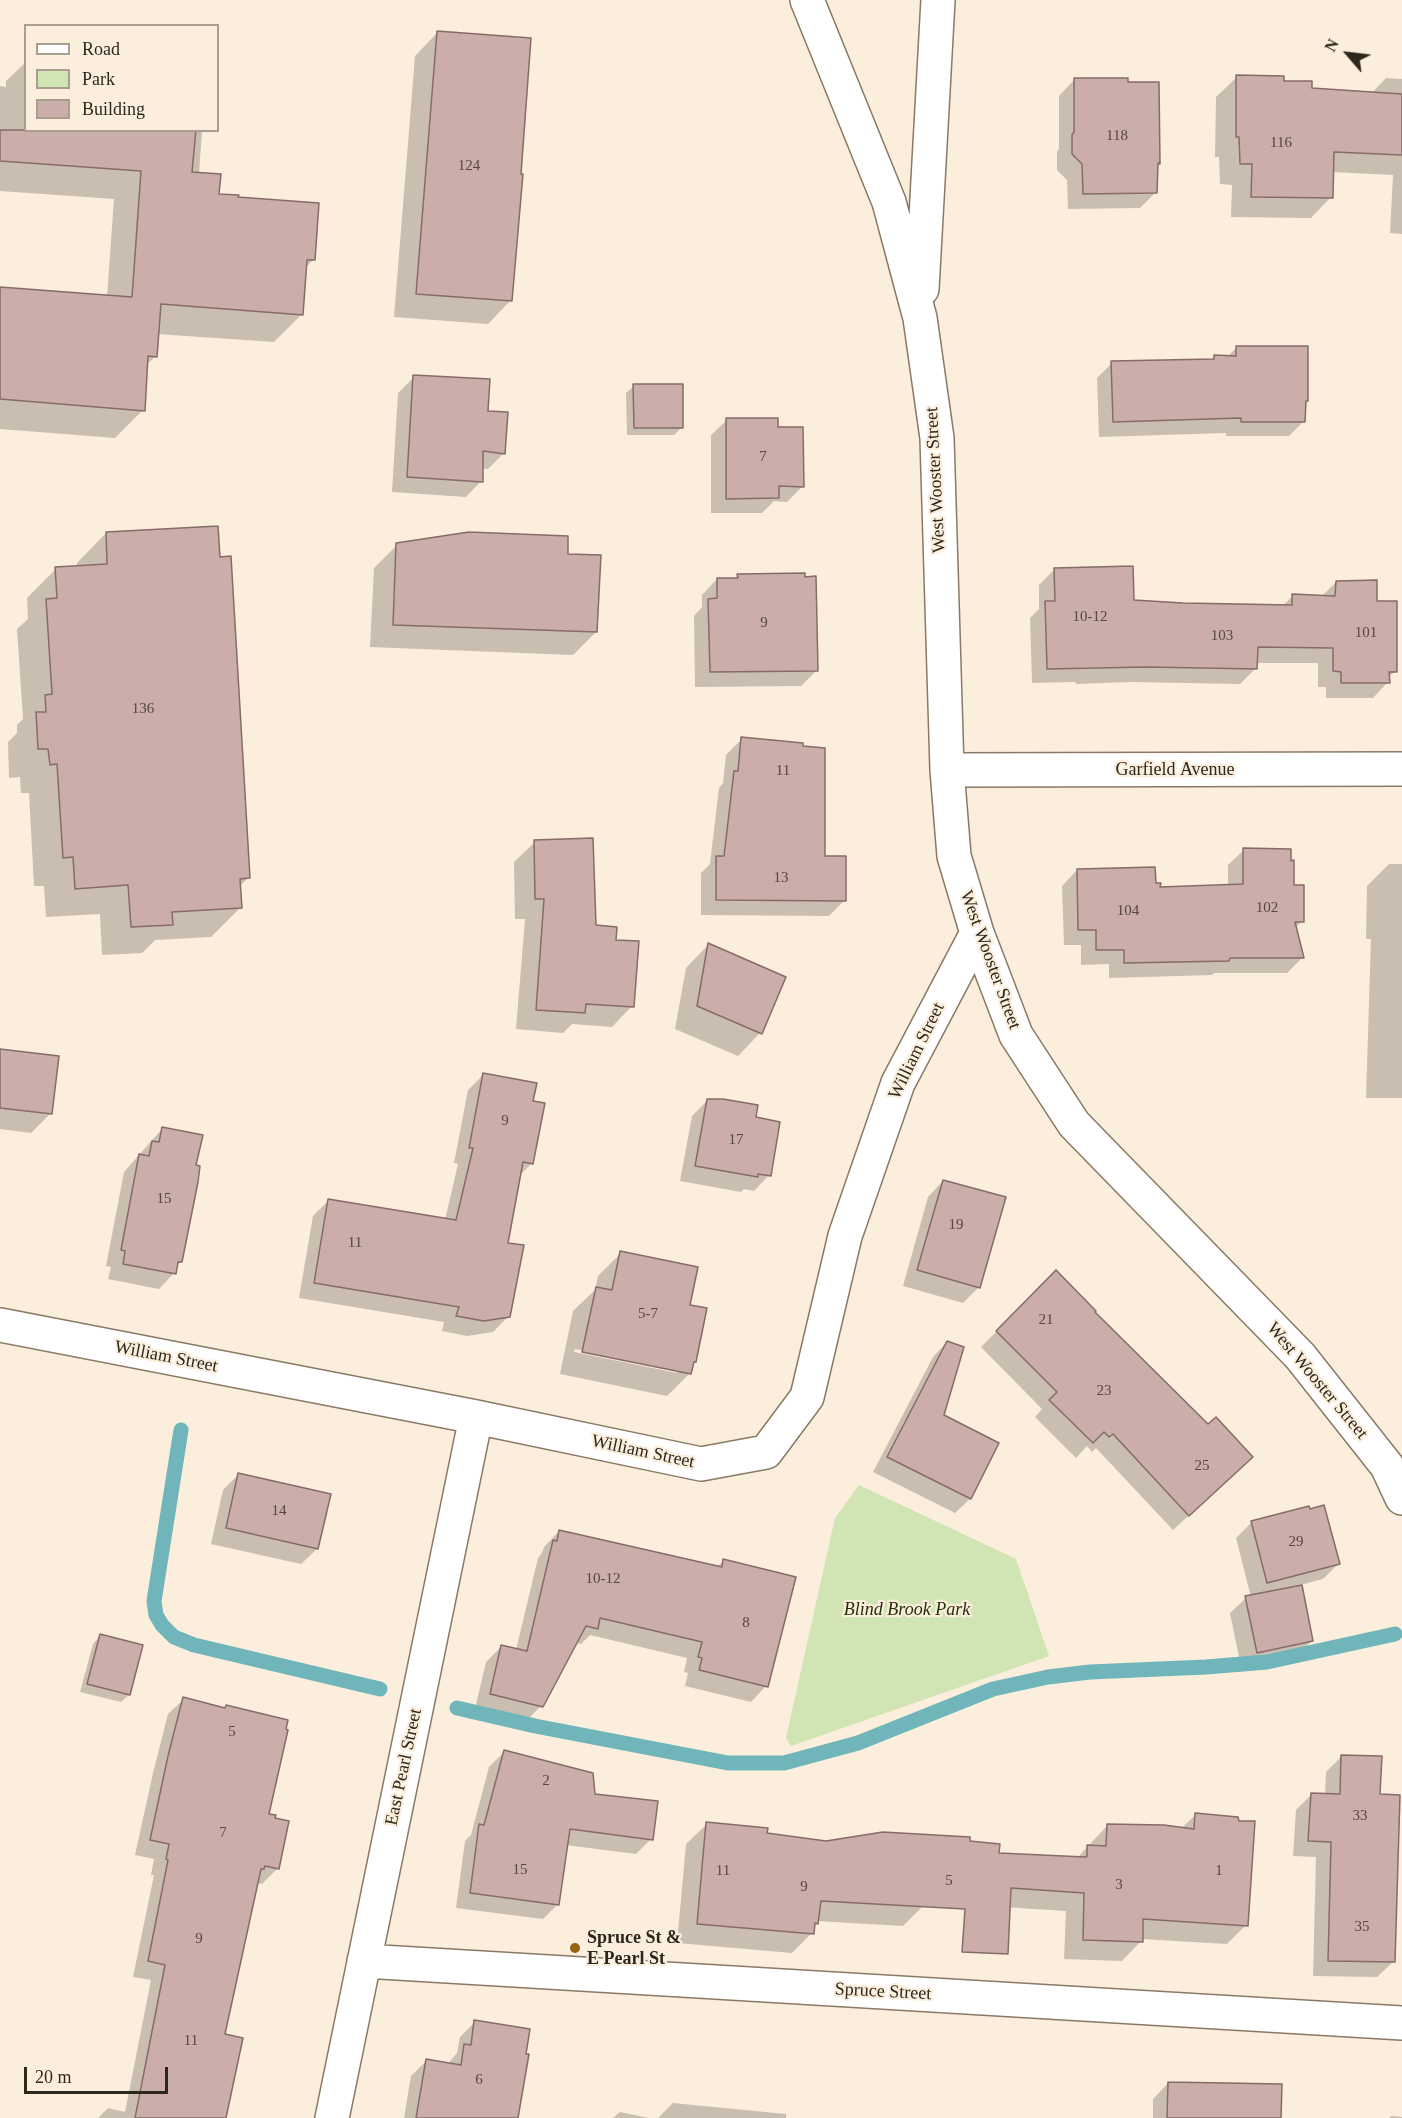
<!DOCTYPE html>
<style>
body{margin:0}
#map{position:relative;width:1402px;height:2118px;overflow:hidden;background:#fceedc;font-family:Georgia,serif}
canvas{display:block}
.legend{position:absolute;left:24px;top:24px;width:195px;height:108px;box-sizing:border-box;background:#fceedc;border:2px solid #aa9e90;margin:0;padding:8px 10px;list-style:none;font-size:18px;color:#2e271e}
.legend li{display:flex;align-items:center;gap:12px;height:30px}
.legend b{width:30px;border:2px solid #aa9e90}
.north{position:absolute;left:1318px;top:24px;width:60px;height:60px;-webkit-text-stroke:4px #fceedc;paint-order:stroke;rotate:298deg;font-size:16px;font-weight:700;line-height:24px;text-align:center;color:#2e271e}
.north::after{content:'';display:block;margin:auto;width:21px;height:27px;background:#2e271e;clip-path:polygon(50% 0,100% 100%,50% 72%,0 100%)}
.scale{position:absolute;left:24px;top:2067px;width:144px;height:27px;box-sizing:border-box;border:3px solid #2e271e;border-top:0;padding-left:8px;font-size:18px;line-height:21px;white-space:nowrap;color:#2e271e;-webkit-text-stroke:4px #fceedc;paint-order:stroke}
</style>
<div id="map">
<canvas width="1402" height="2118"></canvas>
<ul class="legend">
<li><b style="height:8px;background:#fff"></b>Road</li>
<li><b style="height:16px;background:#d1e4b3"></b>Park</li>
<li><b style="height:16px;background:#cbadaa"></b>Building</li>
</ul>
<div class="north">N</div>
<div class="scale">20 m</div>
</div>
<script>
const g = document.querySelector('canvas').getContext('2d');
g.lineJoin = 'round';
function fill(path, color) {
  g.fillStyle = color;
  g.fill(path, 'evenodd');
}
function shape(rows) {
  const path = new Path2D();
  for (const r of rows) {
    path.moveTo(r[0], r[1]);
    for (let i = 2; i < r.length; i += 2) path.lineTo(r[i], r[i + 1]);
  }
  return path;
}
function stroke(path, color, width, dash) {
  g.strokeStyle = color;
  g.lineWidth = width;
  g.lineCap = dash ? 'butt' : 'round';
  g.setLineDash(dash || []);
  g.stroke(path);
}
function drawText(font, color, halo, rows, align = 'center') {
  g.font = font + ' Georgia,serif';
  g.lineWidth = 4.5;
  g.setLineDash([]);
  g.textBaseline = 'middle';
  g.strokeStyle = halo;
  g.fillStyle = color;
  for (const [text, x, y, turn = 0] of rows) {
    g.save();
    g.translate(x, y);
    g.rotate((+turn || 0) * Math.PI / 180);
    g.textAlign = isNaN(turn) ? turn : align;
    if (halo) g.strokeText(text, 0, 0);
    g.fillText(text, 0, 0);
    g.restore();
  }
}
const green = shape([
 [859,1485,1016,1559,1049,1656,791,1746,786,1738,835,1518]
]);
const shadow = shape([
 [437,33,519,176,510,301,488,324,394,317,415,56],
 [26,62,26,130,202,130,199,174,218,195,314,259,305,268,302,314,274,342,157,334,156,356,146,365,143,410,115,438,0,429,0,289,107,297,114,199,0,191,0,86,6,87,6,81],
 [1237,77,1283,82,1310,90,1371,94,1386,78,1402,79,1402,234,1390,233,1393,175,1332,172,1331,197,1311,218,1231,217,1232,185,1220,184,1219,157,1215,157,1216,97],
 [1074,80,1156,165,1156,192,1140,208,1068,209,1067,180,1057,170,1057,152,1059,149,1059,96],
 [1237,347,1304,403,1304,421,1289,436,1226,436,1226,433,1099,437,1097,378,1112,363,1211,360,1215,356,1227,357],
 [414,377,487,412,503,454,488,469,481,468,481,481,466,497,392,492,398,393],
 [634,386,682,427,674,435,627,435,626,393],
 [727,420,776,429,803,486,787,502,774,501,762,513,711,513,711,435],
 [106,533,248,878,239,887,240,908,211,937,155,940,142,953,102,955,100,914,46,917,44,886,34,886,29,793,21,793,20,777,9,778,8,742,17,733,17,725,23,719,17,629,28,619,27,598,56,569,77,567,77,563],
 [397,545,566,555,596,632,573,655,370,647,374,568],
 [1055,569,1132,601,1183,604,1282,606,1293,596,1321,597,1336,582,1376,602,1395,671,1388,678,1388,682,1373,698,1326,698,1326,687,1318,687,1318,663,1256,663,1255,669,1240,684,1131,682,1076,684,1075,682,1032,683,1030,618,1039,609,1039,585],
 [737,576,817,670,801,686,695,687,694,616,702,607,702,595,717,579,734,579],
 [742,739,823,858,845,900,829,916,701,915,701,873,710,864,719,788,723,783,726,755],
 [535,842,594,927,614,942,632,1006,612,1027,572,1024,563,1033,516,1029,525,919,515,919,514,862],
 [1244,850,1289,862,1293,886,1302,921,1295,928,1302,958,1287,973,1214,973,1212,975,1109,978,1109,964,1081,965,1081,945,1064,945,1062,886,1077,870,1155,884,1159,888,1228,886,1228,865],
 [1389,864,1402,864,1402,1098,1366,1098,1371,939,1366,939,1367,886],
 [708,945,760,1033,738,1056,675,1029,686,968],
 [0,1051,50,1114,31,1133,0,1129],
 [484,1074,532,1163,518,1177,506,1244,509,1316,493,1332,467,1336,442,1331,444,1322,299,1298,313,1216,328,1201,445,1220,458,1164,454,1163,468,1090],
 [707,1101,754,1119,769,1175,754,1191,744,1189,741,1192,680,1181,692,1116],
 [162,1129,195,1167,181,1262,175,1267,174,1273,159,1289,108,1279,111,1267,106,1266,124,1172],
 [943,1181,979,1287,963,1303,903,1286,928,1197],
 [621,1253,688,1306,692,1364,690,1373,667,1396,560,1374,573,1311,595,1290,598,1276],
 [575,1349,677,1369,677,1373,574,1352],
 [1056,1272,1235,1473,1173,1530,1096,1448,1092,1452,1087,1446,1076,1458,1035,1417,1042,1409,981,1347],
 [947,1342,943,1416,997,1444,970,1499,955,1513,873,1472,933,1357],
 [239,1474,317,1549,301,1564,211,1544,223,1490],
 [1252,1522,1338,1564,1323,1579,1300,1585,1312,1641,1296,1656,1241,1667,1230,1613,1246,1598,1251,1597,1236,1538],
 [559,1531,717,1567,724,1560,766,1686,751,1702,685,1686,688,1673,684,1672,687,1658,590,1635,581,1644,575,1642,541,1706,526,1721,475,1709,486,1662,502,1646,516,1650,538,1558,542,1553,544,1547],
 [100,1636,129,1695,121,1702,80,1692,93,1644],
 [184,1699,267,1815,278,1868,262,1884,257,1883,224,2036,224,2118,98,2118,108,2108,125,2112,151,1980,133,1977,154,1875,151,1875,154,1859,135,1855,153,1773,168,1714],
 [504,1752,594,1796,651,1839,636,1854,566,1845,558,1904,543,1919,456,1908,465,1841,471,1835,489,1767],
 [1341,1757,1379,1796,1393,1962,1377,1977,1313,1976,1316,1857,1293,1856,1296,1810,1312,1794,1325,1795,1326,1772],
 [1195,1815,1246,1925,1227,1944,1141,1939,1141,1941,1122,1961,1064,1959,1066,1911,972,1905,1077,1858,1107,1826,1181,1829],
 [707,1824,765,1834,923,1906,903,1926,816,1921,812,1933,792,1953,677,1943,686,1844],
 [475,2022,517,2118,404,2118,411,2076,426,2061,449,2064,450,2061,457,2053,460,2037],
 [1168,2083,1258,2118,1153,2118,1153,2099],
 [673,2103,786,2114,786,2118,658,2118],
 [620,2112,649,2118,613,2118],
 [1391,2116,1402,2117,1402,2118,1389,2118]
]);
const stream = shape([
 [181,1430,154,1601,156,1615,162,1625,174,1637,194,1645,380,1689],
 [457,1708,535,1726,728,1763,784,1763,858,1743,993,1689,1048,1677,1090,1672,1206,1667,1267,1662,1395,1634]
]);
const building = shape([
 [437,31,531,38,521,174,523,174,521,197,512,301,416,294,437,31],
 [1236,75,1284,76,1284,81,1312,81,1312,88,1402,94,1402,155,1334,152,1333,198,1251,197,1252,164,1240,164,1239,137,1236,137,1236,75],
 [1074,78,1128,78,1128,82,1159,82,1160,164,1158,163,1157,193,1083,194,1082,164,1072,154,1072,135,1074,132,1074,78],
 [0,130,196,130,192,172,221,174,219,194,239,195,238,197,319,203,315,260,307,260,303,315,161,304,157,357,148,356,145,411,0,399,0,287,132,297,141,171,0,161,0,130],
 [1236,346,1308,346,1308,401,1306,401,1305,422,1241,422,1241,418,1113,422,1111,361,1214,359,1214,355,1236,356,1236,346],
 [413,375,490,379,488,411,508,412,505,454,483,451,483,482,407,477,413,375],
 [633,384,683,384,683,428,634,428,633,384],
 [726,418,778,418,778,427,803,427,804,487,779,486,779,498,726,499,726,418],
 [218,526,220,557,231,556,250,878,240,879,242,908,172,912,173,925,131,927,128,885,75,889,73,857,63,858,57,764,50,765,48,749,38,749,36,712,46,712,45,695,52,694,46,599,57,598,55,567,107,564,106,532,218,526],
 [469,532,568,536,568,554,601,555,597,632,393,625,396,543,469,532],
 [1133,566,1134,600,1183,603,1292,605,1292,594,1335,596,1336,581,1377,580,1377,601,1397,601,1397,672,1389,672,1390,683,1341,683,1341,672,1333,671,1333,648,1258,647,1257,669,1147,667,1047,669,1045,601,1055,601,1054,568,1133,566],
 [805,573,805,577,816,576,818,671,710,672,708,599,717,598,717,578,738,578,737,574,805,573],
 [741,737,803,743,803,746,825,748,825,856,846,856,846,901,716,900,716,856,724,856,734,771,738,771,741,737],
 [593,838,596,925,617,927,616,940,639,941,634,1007,586,1004,585,1013,536,1010,544,899,535,899,534,840,593,838],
 [1243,848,1291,849,1291,861,1294,860,1294,885,1304,885,1304,922,1295,922,1304,958,1230,958,1229,961,1124,963,1124,950,1096,950,1096,930,1078,930,1077,869,1155,867,1156,883,1161,883,1160,887,1243,884,1243,848],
 [708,943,786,977,762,1034,697,1006,708,943],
 [0,1049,59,1056,52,1114,0,1108,0,1049],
 [483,1073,537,1083,533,1101,545,1103,533,1164,523,1162,508,1243,524,1245,510,1317,484,1321,456,1316,459,1307,314,1283,328,1199,456,1220,473,1148,469,1148,483,1073],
 [707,1099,723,1099,758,1105,756,1117,780,1122,771,1176,758,1174,758,1177,695,1166,707,1099],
 [162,1127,203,1135,196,1165,200,1166,198,1182,182,1262,178,1262,176,1274,123,1264,125,1251,121,1250,139,1154,149,1156,152,1141,159,1142,162,1127],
 [943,1180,1006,1197,980,1288,917,1270,943,1180],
 [620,1251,698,1267,690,1305,707,1308,696,1362,694,1362,691,1374,582,1352,596,1287,612,1290,620,1251],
 [1056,1270,1096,1311,1095,1312,1208,1424,1216,1417,1253,1457,1189,1516,1113,1434,1109,1437,1104,1432,1093,1443,1049,1400,1057,1392,996,1331,1056,1270],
 [947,1341,964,1347,944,1415,999,1443,971,1499,887,1457,947,1341],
 [238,1473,331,1494,318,1549,226,1528,238,1473],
 [1324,1505,1340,1564,1267,1583,1251,1521,1309,1506,1310,1509,1324,1505],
 [559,1530,722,1567,723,1559,796,1577,768,1687,699,1670,702,1658,698,1657,702,1642,600,1618,598,1629,586,1626,543,1707,490,1694,501,1645,527,1651,553,1540,557,1541,559,1530],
 [1302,1585,1313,1641,1257,1653,1245,1596,1302,1585],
 [100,1634,143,1645,130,1695,87,1684,100,1634],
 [183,1697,225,1708,226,1705,288,1720,286,1729,288,1730,269,1814,276,1815,275,1818,289,1821,279,1869,265,1866,264,1869,261,1869,225,2034,243,2038,226,2118,135,2118,165,1965,148,1961,168,1860,166,1859,169,1844,150,1840,168,1756,183,1697],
 [504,1750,593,1773,595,1794,658,1801,653,1840,570,1829,559,1905,470,1893,479,1824,484,1825,504,1750],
 [1341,1755,1382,1756,1380,1794,1400,1795,1395,1962,1328,1961,1331,1842,1308,1841,1311,1793,1340,1794,1341,1755],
 [1195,1813,1238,1817,1239,1821,1255,1821,1248,1926,1143,1919,1143,1942,1083,1940,1084,1893,1011,1888,1008,1954,962,1952,965,1909,821,1901,818,1924,815,1923,814,1934,697,1924,706,1822,768,1828,767,1833,826,1841,883,1832,970,1837,970,1841,1000,1844,999,1853,1085,1857,1087,1856,1087,1845,1106,1846,1107,1824,1164,1825,1194,1829,1195,1813],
 [474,2020,530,2029,526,2054,529,2054,518,2118,416,2118,426,2059,461,2065,464,2044,471,2045,474,2020],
 [1168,2082,1282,2084,1281,2118,1167,2118,1168,2082]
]);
const minor = shape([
 [807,0,889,202,920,318,937,438,947,770,954,856,977,933,1016,1035,1074,1124,1300,1356,1387,1466,1402,1498],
 [922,289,938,0],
 [947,770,1402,769],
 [0,1325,476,1417,701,1464,766,1452,807,1397,845,1236,898,1083,977,933],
 [364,1961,1402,2023],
 [332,2118,476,1417]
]);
const markers = [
 [575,1948,6,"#936312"]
];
const numberNames = [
 ["118",1117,136],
 ["116",1281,143],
 ["124",469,166],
 ["7",763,457],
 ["10-12",1090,617],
 ["9",764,623],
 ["101",1366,633],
 ["103",1222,636],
 ["136",143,709],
 ["11",783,771],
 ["13",781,878],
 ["102",1267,908],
 ["104",1128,911],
 ["9",505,1121],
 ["17",736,1140],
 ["15",164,1199],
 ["19",956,1225],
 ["11",355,1243],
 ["5-7",648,1314],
 ["21",1046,1320],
 ["23",1104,1391],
 ["25",1202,1466],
 ["14",279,1511],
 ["29",1296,1542],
 ["10-12",603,1579],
 ["8",746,1623],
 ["5",232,1732],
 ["2",546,1781],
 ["33",1360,1816],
 ["7",223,1833],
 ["15",520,1870],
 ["11",723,1871],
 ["1",1219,1871],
 ["5",949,1881],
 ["3",1119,1885],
 ["9",804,1887],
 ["35",1362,1927],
 ["9",199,1939],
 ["11",191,2041],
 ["6",479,2080]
];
const streetNames = [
 ["West Wooster Street",936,480,-93],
 ["Garfield Avenue",1175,770],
 ["West Wooster Street",990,960,70],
 ["William Street",917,1051,-64],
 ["William Street",166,1357,11],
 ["West Wooster Street",1317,1381,50],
 ["William Street",643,1452,12],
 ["East Pearl Street",404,1767,-78],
 ["Spruce Street",883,1992,3]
];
const parkNames = [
 ["Blind Brook Park",907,1610]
];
const poiNames = [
 ["Spruce St &",587,1938],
 ["E Pearl St",587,1959]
];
fill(green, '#d1e4b3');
fill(shadow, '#0003');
stroke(stream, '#6fb5ba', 15);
fill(building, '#cbadaa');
stroke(building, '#876b69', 1.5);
stroke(minor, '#897965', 36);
stroke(minor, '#fff', 33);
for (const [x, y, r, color] of markers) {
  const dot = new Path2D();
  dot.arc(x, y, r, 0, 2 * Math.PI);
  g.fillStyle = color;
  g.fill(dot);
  stroke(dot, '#fceedc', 2);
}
drawText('15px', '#554841', null, numberNames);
drawText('18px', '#2e271e', '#fceedc', streetNames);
drawText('italic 18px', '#232f08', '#fceedc', parkNames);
drawText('bold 18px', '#2e271e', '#fceedc', poiNames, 'left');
</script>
